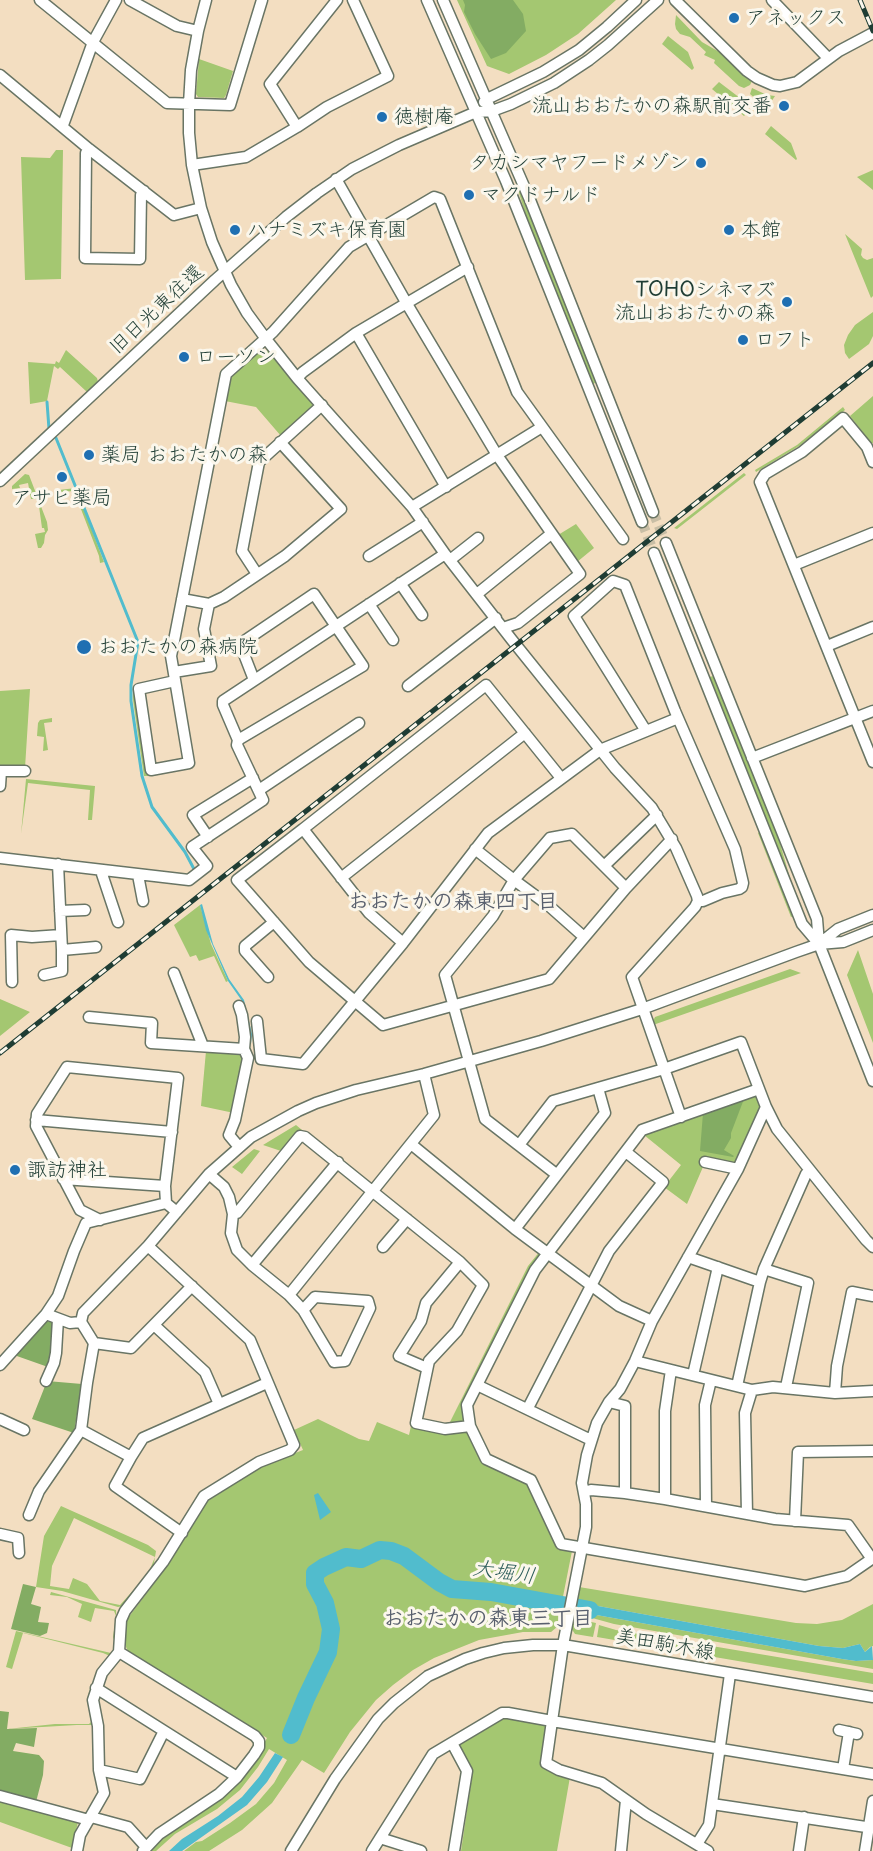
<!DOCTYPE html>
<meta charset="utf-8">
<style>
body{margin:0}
canvas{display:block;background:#f3dec1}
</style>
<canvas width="873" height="1851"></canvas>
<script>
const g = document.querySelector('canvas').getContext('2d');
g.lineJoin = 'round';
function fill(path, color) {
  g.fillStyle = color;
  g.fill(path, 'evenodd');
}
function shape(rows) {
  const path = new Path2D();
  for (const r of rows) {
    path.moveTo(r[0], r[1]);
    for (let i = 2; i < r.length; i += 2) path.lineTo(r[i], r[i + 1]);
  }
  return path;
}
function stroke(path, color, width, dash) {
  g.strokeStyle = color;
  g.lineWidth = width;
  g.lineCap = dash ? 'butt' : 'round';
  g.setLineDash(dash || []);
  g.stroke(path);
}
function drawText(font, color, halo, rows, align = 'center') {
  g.font = font + ' "Playpen Sans","Klee One",sans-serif';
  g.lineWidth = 6;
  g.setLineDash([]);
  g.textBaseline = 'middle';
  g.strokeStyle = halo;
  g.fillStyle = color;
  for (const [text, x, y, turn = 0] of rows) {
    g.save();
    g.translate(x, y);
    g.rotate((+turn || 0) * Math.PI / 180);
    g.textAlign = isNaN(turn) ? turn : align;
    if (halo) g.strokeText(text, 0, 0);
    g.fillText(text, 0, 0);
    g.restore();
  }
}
const green = shape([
 [457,0,616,0,578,34,546,55,509,74,487,66],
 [676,15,702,42,721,53,752,81,750,85,744,88,739,86,714,63,715,60,704,55,706,52,690,37,680,34,676,29,675,24],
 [668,36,688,52,694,68,692,70,662,44],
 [199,59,233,71,226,95,224,98,198,97,196,94],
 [719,82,740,98,746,114,744,116,712,89],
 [752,88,767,95,775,96,771,102,758,101,750,94],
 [771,126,791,143,797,159,796,160,765,134],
 [56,150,63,150,61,279,25,280,21,157,50,158],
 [873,170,873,190,857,177],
 [515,180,516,180,597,382,593,384,527,219],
 [845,234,862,249,861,255,863,258,867,260,873,258,873,296,871,298],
 [873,312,873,336,869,344,849,359,845,353,844,345,848,335,855,325],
 [66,350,97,378,98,382,87,392,60,367,58,369,54,366,47,401,30,404,28,362,55,364,56,361,59,363],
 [260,350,268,351,312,401,312,408,281,436,256,407,225,401,232,375],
 [873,396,873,443,871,443,850,416],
 [843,407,845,410,799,446,756,472,755,470,797,445],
 [744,473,746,475,677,529,674,528],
 [25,474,29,475,47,522,48,530,45,535,44,543,41,548,38,548,35,534,45,532,44,528,42,528,38,499,31,499,28,483,19,485,20,488,12,489,12,486],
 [76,488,104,562,100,563,99,556,74,491,60,492,59,490],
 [576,524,594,548,577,562,558,535],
 [714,676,777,833,790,878,806,918,709,677],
 [137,685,148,776,144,776,133,700,133,686],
 [30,689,25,768,0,768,0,691],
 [52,718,52,722,44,723,48,750,43,751,44,737,37,736,38,723,40,720],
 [26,779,95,786,92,820,88,820,90,790,28,783,21,834],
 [760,832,794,916,791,917,758,833],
 [200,905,211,944,228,981,226,982,214,956,199,961,196,955,190,957,174,925],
 [858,950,873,994,873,1043,847,975],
 [790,969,801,973,653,1025,652,1023,655,1017],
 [0,999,30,1012,0,1036],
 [206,1051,240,1054,242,1059,234,1113,201,1106],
 [753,1095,758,1097,760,1106,751,1137,738,1163,733,1166,706,1160,687,1204,664,1187,681,1165,644,1135],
 [296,1125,302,1130,285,1151,281,1151,263,1145],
 [254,1149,260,1151,242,1174,232,1167],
 [540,1251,540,1256,464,1419,462,1423,449,1424,528,1266],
 [318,1419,359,1439,369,1441,377,1422,409,1435,411,1426,448,1433,464,1431,469,1434,483,1462,527,1483,557,1549,572,1551,557,1627,551,1632,523,1632,479,1640,434,1658,413,1670,393,1685,376,1700,350,1732,324,1773,302,1760,272,1803,242,1830,209,1851,184,1851,196,1842,202,1841,230,1823,256,1804,274,1783,287,1760,269,1749,258,1767,240,1790,217,1809,175,1834,156,1851,149,1851,165,1837,216,1802,234,1788,249,1770,267,1738,129,1653,126,1647,125,1637,125,1627,128,1618,167,1566,206,1501,259,1467,303,1450,294,1430],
 [61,1506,148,1545,156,1551,154,1563,151,1571,123,1606,118,1607,62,1591,36,1587,44,1536],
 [74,1518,155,1557,148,1574,120,1605,100,1601,87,1584,73,1578,69,1589,50,1586,52,1566],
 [579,1587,796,1623,817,1624,842,1620,873,1604,873,1646,870,1647,865,1652,860,1644,843,1648,819,1646,576,1602],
 [51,1592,116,1610,117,1647,113,1637,116,1616,114,1611,95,1608,91,1622,78,1617,82,1604,67,1597,50,1595],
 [574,1611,842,1659,856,1661,873,1660,873,1669,614,1624,574,1613],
 [573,1618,596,1623,593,1637,575,1634,571,1628],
 [599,1625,616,1630,873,1673,873,1684,597,1637],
 [16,1631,111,1653,115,1652,98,1673,91,1687,97,1674,110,1656,103,1653,23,1633,12,1669,6,1667],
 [90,1688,89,1696,94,1725,77,1725,7,1729,55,1724,89,1724,91,1722,87,1700],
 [507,1717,543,1724,546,1727,541,1765,559,1774,570,1777,557,1851,461,1851,473,1770,459,1746,460,1742,501,1718],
 [0,1800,78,1822,72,1848,0,1822]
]);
const forest = shape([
 [463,0,513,0,523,14,526,31,506,53,491,59,475,34,464,12,465,5],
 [744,1099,731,1133,731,1138,724,1150,734,1156,733,1157,700,1151,703,1113],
 [45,1321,52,1322,52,1325,51,1352,48,1367,14,1355],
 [47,1381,82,1384,74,1433,32,1419],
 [23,1584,36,1587,31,1604,41,1607,38,1622,49,1623,47,1633,40,1636,11,1629],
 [0,1711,9,1712,7,1729,37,1728,34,1747,16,1743,13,1751,39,1755,44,1761,43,1775,36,1802,0,1792]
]);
const water = shape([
 [202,904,213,944,229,979,244,1000,252,1034,251,1044,249,1044,245,1012,242,1001,228,981,206,930,200,905],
 [318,1493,331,1512,320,1520,314,1495],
 [501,1589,562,1600,561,1609,512,1601],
 [576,1602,819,1646,843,1648,860,1644,865,1652,872,1646,873,1660,856,1661,842,1659,574,1611],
 [275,1753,283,1757,267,1782,247,1805,182,1851,169,1851,182,1839,218,1816,242,1797,259,1777]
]);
const stream = shape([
 [47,402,49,429],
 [56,438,138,642,131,685,131,701,142,776,152,807,185,852,195,871]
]);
const river = shape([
 [291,1735,306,1698,328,1652,331,1629,325,1603,315,1584,315,1573,324,1567,346,1557,361,1559,380,1550,391,1551,404,1556,439,1582,452,1589,491,1592,590,1610]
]);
const minorTunnel = shape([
 [653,512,666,543],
 [642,522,654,553]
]);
const minor = shape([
 [40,0,167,103,230,105,262,0],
 [130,0,177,26,198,31],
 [206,0,198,31,191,70,189,104,189,133,192,165,201,208,212,242,231,285,247,313,266,339,297,378,412,507,445,554,512,640,615,768,652,808,676,848,697,896,698,901,695,907,632,977,681,1117],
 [337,0,270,84,297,127,327,107,388,76,353,0],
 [427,0,506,181,642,522],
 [443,0,530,200,653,512],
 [675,0,747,71,757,78,773,85,780,86,797,82,839,51,873,33],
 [772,0,828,58],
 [0,75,89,149,174,215,201,208],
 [484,102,487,99,543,72,579,50,607,27,636,0],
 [63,125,93,42,116,0],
 [89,149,86,153,85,258,140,259,141,195,144,191],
 [192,165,246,157,297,127],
 [336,179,407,304,497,455,580,574,518,623,503,628],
 [297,378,303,372,356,333],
 [873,462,867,447,843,418,802,452,765,474,760,482,873,762],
 [0,481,215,280,286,217,317,193,352,169,399,145,476,112,492,111,511,104,554,83,589,60,608,45,658,0],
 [446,487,356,333,468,267],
 [412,507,542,427],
 [666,543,817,919,819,944,873,1081],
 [654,553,802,924,819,944],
 [369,556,423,522],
 [450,560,478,538],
 [794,565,873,533],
 [257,574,242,551,259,462,322,405],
 [400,583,422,615],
 [477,594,551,534],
 [182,599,209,604,224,597,285,556,341,509,280,442],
 [369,604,393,640],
 [827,646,873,627],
 [174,672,211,666,204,629,209,604],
 [175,681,139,689,151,770,189,763,171,656,226,374,273,332,349,247,434,197,440,199,517,392,623,539],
 [408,686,496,618],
 [646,731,574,616,613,581,625,585,675,711,735,849,743,883,742,887,739,889,722,893,703,901,698,901],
 [238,740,363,666,314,594,240,644,254,680],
 [752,758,873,711],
 [561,778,486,685,303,829,369,913,403,943,488,833,600,750,678,718],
 [0,786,1,771,25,771],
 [259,790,359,723],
 [303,829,237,880,309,962,383,1025,549,979,626,888,672,839],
 [208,837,193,815,253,778],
 [475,849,514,880,493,916,445,975,485,1119,556,1174],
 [0,858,189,880,207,866,192,847,263,800,237,745,238,740,223,705,223,701,445,554],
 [58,864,62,950,96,947],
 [604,866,657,815],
 [101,871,118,922],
 [138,875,143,901],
 [341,878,525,733],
 [60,911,85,910],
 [584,937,548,905,514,880,550,838,572,834,626,888],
 [819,944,838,929,873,915],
 [174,973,203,1046],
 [44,975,62,971,62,950],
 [268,977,245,951,245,946,274,922],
 [12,982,11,935,32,937,61,935],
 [239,1006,242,1015,245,1037,244,1049,248,1058,235,1120,229,1135,239,1147],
 [89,1017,152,1023,151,1043,244,1049],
 [257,1021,261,1059,303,1064,403,943],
 [759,1089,642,1130,535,1270,467,1405,470,1426,486,1459,531,1480,561,1544,805,1586,847,1576,873,1558],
 [766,1107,738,1169,652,1321,635,1361,620,1389,609,1402,597,1423,587,1455,582,1483,586,1504,586,1527,563,1645,552,1721,873,1774],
 [36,1120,172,1132],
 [411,1144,515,1229,619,1306,652,1321],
 [519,1145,553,1101,598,1088],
 [705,1162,738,1169],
 [209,1174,224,1187,229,1197,233,1214,231,1233,237,1250,252,1265,289,1295,434,1115,424,1074],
 [63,1179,165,1186],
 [233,1214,237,1213,300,1136,305,1137,460,1262,483,1285,457,1331,429,1361,416,1423,445,1429,470,1426],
 [100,1220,80,1210,36,1126,37,1114,67,1067,178,1078,165,1186,166,1203,177,1212],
 [515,1229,605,1113,598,1088,664,1069,741,1042,766,1107,777,1129,866,1240,873,1247],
 [383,1247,407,1219],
 [688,1257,760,1282],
 [252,1265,338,1162],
 [764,1269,806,1174,810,1170],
 [289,1295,303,1310,315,1297,368,1301,370,1308,345,1361,334,1362,303,1310],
 [46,1314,70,1323,81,1322,94,1343,87,1383,81,1430,131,1457],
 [81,1322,83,1313,148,1246,209,1174,251,1137,298,1111,316,1103,356,1090,424,1074,541,1041,642,1009,796,952,819,944,843,942,873,930],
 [154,1325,205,1372,219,1404],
 [94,1343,131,1348,192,1286],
 [635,1361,752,1390,773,1387,835,1393,873,1391],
 [0,1365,46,1314,58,1296,74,1251,86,1223,166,1203],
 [427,1368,399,1356,421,1321,426,1303,460,1262],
 [693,1375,718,1267],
 [46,1381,54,1363,56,1353,58,1319],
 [477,1385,591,1440],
 [737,1386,760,1282,764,1269,808,1283,786,1387],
 [835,1393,837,1366,852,1292,873,1296],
 [609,1402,625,1406,625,1493],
 [528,1408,609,1251,663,1182,626,1152],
 [0,1419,24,1430],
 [584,1492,591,1490,625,1493,665,1499,775,1519,848,1525,872,1559],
 [665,1499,665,1411,671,1370],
 [706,1506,705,1405,711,1380],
 [747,1514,745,1413,752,1390],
 [29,1515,39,1491,81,1430],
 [795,1521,798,1452,873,1451],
 [182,1533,115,1486,131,1457,143,1438,267,1383],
 [0,1534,18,1538,19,1553],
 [96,1688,237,1777],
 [839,1730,857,1734],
 [452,1743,467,1771,454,1851],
 [843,1769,849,1732],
 [99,1770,140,1779,164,1731],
 [0,1796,89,1820],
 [712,1804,873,1828],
 [91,1817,128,1827,146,1847],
 [380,1838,421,1851],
 [697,1844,709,1825,730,1674],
 [77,1851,80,1835,104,1793,99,1770,98,1726,93,1700,102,1673,119,1652],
 [143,1851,159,1834,219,1794,237,1777,254,1755,259,1747,259,1741,255,1736,119,1652,121,1620,125,1611,163,1562,204,1496,259,1462,290,1450,294,1445,250,1340,148,1246],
 [291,1851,335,1779,378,1719,394,1703,428,1676,465,1659,483,1653,504,1648,533,1645,563,1645,873,1697],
 [372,1851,433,1754,502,1713,508,1713,552,1721,546,1763,559,1770,602,1783,646,1814,708,1851],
 [621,1851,626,1800],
 [799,1851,804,1817],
 [865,1851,873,1801]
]);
const rail = shape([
 [860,0,873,31],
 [0,1053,873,363]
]);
const markers = [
 [734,18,6,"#1f6fb2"],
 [784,106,6,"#1f6fb2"],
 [382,117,6,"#1f6fb2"],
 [701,163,6,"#1f6fb2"],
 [469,195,6,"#1f6fb2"],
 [235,230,6,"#1f6fb2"],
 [729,230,6,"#1f6fb2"],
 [787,302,6,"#1f6fb2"],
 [743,340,6,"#1f6fb2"],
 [184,357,6,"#1f6fb2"],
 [89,455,6,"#1f6fb2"],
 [62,477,6,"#1f6fb2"],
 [84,647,8,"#1f6fb2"],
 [15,1170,6,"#1f6fb2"]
];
const poiNames = [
 ["アネックス",746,18],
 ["流山おおたかの森駅前交番",772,106,"right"],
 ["徳樹庵",394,117],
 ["タカシマヤフードメゾン",689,163,"right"],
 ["マクドナルド",481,195],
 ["ハナミズキ保育園",247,230],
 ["本館",741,230],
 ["TOHOシネマズ",775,290,"right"],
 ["流山おおたかの森",775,313,"right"],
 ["ロフト",755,340],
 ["ローソン",196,357],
 ["薬局 おおたかの森",101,455],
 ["アサヒ薬局",62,498,"center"],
 ["おおたかの森病院",98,647],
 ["諏訪神社",27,1170]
];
const streetNames = [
 ["旧日光東往還",157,310,-43],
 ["美田駒木線",665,1645,10]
];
const neighbourhoodNames = [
 ["おおたかの森東四丁目",453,902],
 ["おおたかの森東三丁目",488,1619]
];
const waterNames = [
 ["大堀川",504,1573,8]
];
fill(green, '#a4c771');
fill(forest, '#83ac63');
fill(water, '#51bccd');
stroke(stream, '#51bccd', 3);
stroke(river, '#51bccd', 18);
stroke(minorTunnel, '#c9bea5', 10, [10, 5]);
stroke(minor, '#697565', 13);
stroke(minor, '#fff', 10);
stroke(rail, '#1f3d34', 5);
stroke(rail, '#fbf7ec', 3, [9]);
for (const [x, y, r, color] of markers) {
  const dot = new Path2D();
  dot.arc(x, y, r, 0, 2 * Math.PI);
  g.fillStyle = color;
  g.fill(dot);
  stroke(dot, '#fbf7ec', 2);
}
drawText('20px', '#1f3d34', '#fbf7ec', poiNames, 'left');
drawText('20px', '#1f3d34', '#fbf7ec', streetNames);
drawText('bold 21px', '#59606e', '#fbf7ec', neighbourhoodNames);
drawText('italic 21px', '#2c5d5a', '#fbf7ec', waterNames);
</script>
